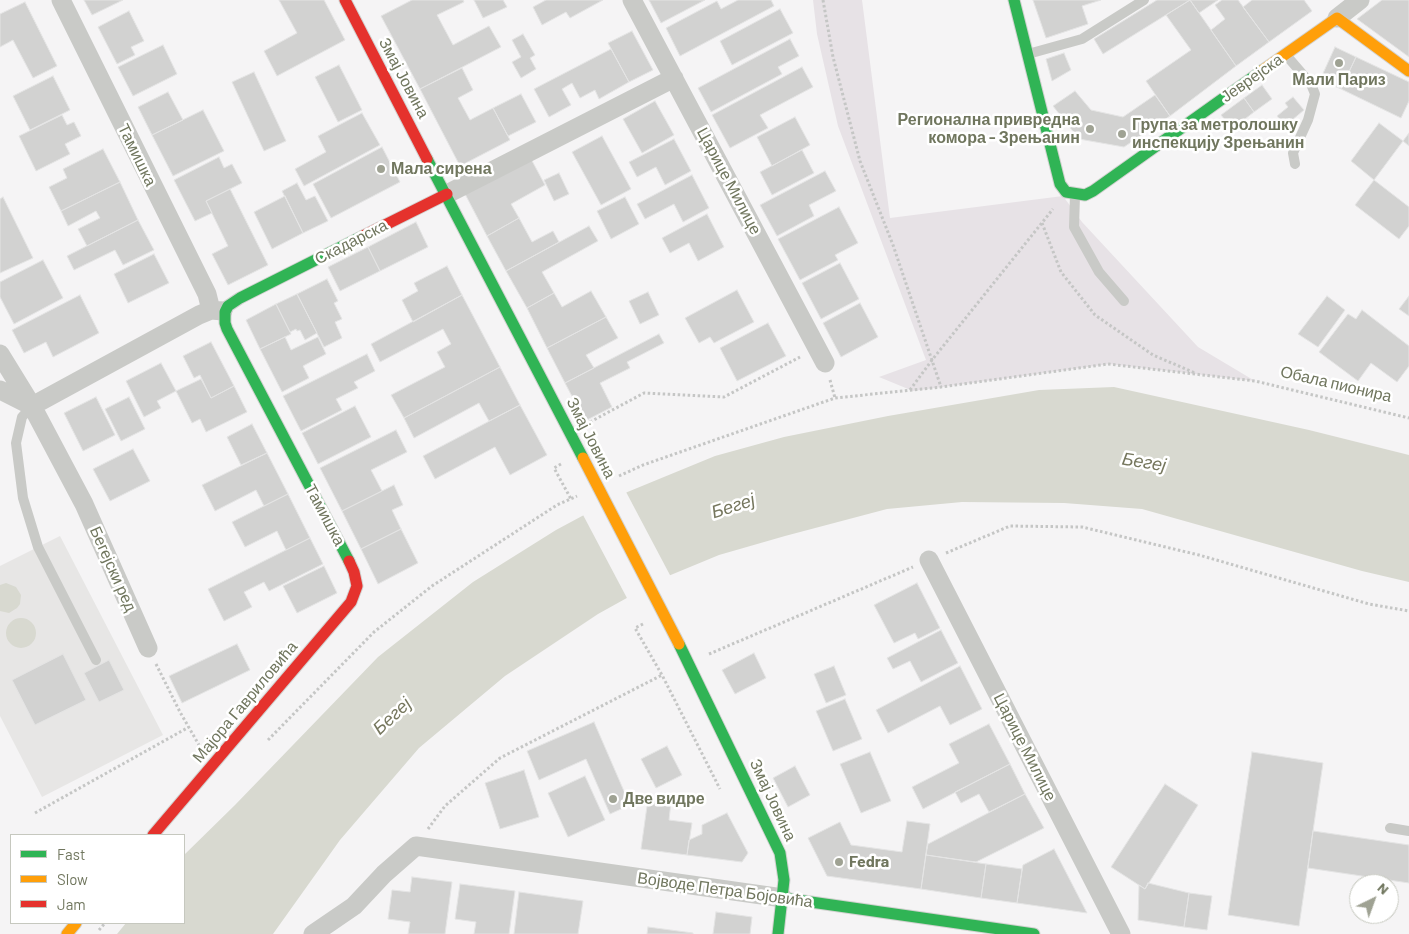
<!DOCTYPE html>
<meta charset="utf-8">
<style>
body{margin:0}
#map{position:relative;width:1409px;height:934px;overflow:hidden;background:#f5f4f5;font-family:Barlow,sans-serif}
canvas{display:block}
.legend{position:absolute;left:10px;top:834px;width:175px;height:90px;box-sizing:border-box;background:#fff;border:1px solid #c6c8bf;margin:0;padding:6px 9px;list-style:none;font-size:15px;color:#70765e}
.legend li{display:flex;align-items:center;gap:10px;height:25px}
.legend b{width:25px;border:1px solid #c6c8bf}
.north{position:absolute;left:1349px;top:874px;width:50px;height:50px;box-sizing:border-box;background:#fff;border:1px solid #c6c8bf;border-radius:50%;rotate:42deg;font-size:14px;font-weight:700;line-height:20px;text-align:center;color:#70765e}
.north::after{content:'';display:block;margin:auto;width:18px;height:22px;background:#9fa293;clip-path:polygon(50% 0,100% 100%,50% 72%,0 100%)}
</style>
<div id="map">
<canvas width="1409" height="934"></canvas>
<ul class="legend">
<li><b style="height:6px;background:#30b455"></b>Fast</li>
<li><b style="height:6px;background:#ff9f0a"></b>Slow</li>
<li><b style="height:6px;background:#e5322d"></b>Jam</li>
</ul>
<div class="north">N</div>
</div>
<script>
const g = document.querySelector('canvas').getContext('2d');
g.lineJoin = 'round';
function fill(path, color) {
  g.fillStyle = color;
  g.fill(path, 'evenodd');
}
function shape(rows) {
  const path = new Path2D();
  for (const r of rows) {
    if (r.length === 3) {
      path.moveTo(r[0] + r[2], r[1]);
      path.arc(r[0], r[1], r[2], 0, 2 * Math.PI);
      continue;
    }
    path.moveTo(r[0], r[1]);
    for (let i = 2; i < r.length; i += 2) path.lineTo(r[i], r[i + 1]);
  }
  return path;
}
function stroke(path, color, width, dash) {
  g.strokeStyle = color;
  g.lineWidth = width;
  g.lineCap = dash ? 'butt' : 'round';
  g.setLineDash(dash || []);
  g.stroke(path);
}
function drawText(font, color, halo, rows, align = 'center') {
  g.font = font + ' Barlow,sans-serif';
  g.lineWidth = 5;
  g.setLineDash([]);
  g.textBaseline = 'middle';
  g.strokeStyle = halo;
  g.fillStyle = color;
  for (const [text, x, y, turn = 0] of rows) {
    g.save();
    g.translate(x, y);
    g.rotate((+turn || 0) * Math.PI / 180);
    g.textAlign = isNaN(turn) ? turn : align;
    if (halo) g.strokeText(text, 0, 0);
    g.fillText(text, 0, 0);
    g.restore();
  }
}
const built = shape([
 [60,536,163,735,42,797,0,716,0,566]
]);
const green = shape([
 [813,0,862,0,890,218,1063,196,1082,222,1198,347,1255,381,1109,364,913,391,879,377,926,360,838,126,817,34]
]);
const water = shape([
 [1114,387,1309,430,1409,455,1409,582,1362,571,1142,509,1064,503,962,502,887,509,785,536,719,555,661,579,598,614,505,676,419,748,340,840,273,934,117,934,126,923,184,923,184,855,235,805,378,657,473,582,556,530,625,493,715,456,784,437,888,416,1039,390],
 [6,583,16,587,21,595,20,604,17,608,9,613,0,611,0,585],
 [21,633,15]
]);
const pier = shape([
 [625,490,671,577,628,600,582,513]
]);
const building = shape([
 [84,0,123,0,92,15,84,0],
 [279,0,324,0,345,40,277,76,264,51,297,33,279,0],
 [412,0,463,0,464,2,437,15,453,45,489,26,501,47,420,89,381,16,412,0],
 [474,0,503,0,507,7,483,18,474,0],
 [546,0,603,0,570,18,566,12,542,25,533,7,546,0],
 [649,0,705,0,661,23,649,0],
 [738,0,771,0,774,6,680,56,666,28,717,1,721,9,738,0],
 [1033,0,1101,0,1082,6,1088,24,1046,38,1033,0],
 [1157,0,1190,0,1103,54,1094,39,1157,0],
 [1190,0,1236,66,1170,116,1146,81,1191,50,1166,15,1190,0],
 [1190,0,1218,0,1199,13,1190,0],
 [1222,0,1238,0,1269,42,1236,66,1211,30,1225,19,1215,5,1222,0],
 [1252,0,1304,0,1312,11,1269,42,1243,7,1252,0],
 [1382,0,1409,0,1409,57,1357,19,1382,0],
 [25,2,57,66,33,78,13,40,0,47,0,14,25,2],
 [780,9,793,33,732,65,720,41,780,9],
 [129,11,144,41,131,47,135,55,117,64,98,27,129,11],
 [632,31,653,70,629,82,608,43,632,31],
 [523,34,535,55,530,58,536,69,521,78,512,62,521,57,512,40,523,34],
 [790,39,799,56,778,67,782,74,711,112,698,88,790,39],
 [163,45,177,74,133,96,118,67,163,45],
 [1335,47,1356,57,1341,89,1320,80,1335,47],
 [611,49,629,82,599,99,595,90,580,98,572,83,562,89,571,105,549,117,534,89,611,49],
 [1064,53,1071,70,1052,81,1046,59,1064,53],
 [1356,57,1409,82,1409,101,1401,118,1341,89,1356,57],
 [339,65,362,110,338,122,315,77,339,65],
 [802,67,813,87,760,115,768,128,730,148,712,115,802,67],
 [462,68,473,90,458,98,470,120,493,108,510,140,460,166,420,89,462,68],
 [254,72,286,141,264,151,232,82,254,72],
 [53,76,70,110,30,130,13,96,53,76],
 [1262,85,1272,99,1254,112,1244,98,1262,85],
 [1075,91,1091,110,1123,117,1155,95,1170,116,1124,147,1079,139,1053,106,1075,91],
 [168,92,183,120,152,135,138,107,168,92],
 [521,94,536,122,508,136,493,108,521,94],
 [1293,97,1304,110,1285,126,1277,116,1288,107,1285,103,1293,97],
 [1244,98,1254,112,1232,129,1221,115,1244,98],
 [655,101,674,135,642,153,623,119,655,101],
 [203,110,224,151,173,176,152,135,203,110],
 [362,113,380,145,304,186,295,169,326,152,318,136,362,113],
 [62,115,67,125,74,122,81,136,65,144,70,154,36,171,19,136,62,115],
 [795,117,810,145,772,166,757,137,795,117],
 [1379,123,1403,141,1374,180,1351,161,1379,123],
 [1409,133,1409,146,1403,141,1409,133],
 [602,136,631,189,601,205,572,152,602,136],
 [674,139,691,171,665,185,656,167,637,177,629,162,674,139],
 [382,147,400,182,331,218,313,184,382,147],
 [103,149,120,182,61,211,49,187,67,178,63,169,103,149],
 [802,150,814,173,772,195,760,172,802,150],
 [219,157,224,168,232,164,242,183,206,201,212,213,195,221,174,180,219,157],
 [530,157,545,185,511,204,519,218,487,236,464,192,530,157],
 [825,171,836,191,809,205,814,216,777,236,760,205,825,171],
 [559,173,569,194,554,201,544,180,559,173],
 [692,175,709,208,683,222,674,204,645,219,637,204,692,175],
 [1374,180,1409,207,1409,226,1399,239,1355,205,1374,180],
 [120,182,138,220,87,246,78,229,100,218,96,211,68,226,61,211,120,182],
 [297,183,306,200,315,196,328,221,303,233,282,191,297,183],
 [230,189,268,265,228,285,212,254,228,246,206,201,230,189],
 [285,196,303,233,272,249,254,212,285,196],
 [3,197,33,258,0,273,0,199,3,197],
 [625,197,639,224,611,239,597,211,625,197],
 [839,207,858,243,835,255,838,260,800,280,778,239,839,207],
 [707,214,724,247,698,261,689,243,670,253,662,238,707,214],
 [519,218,532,242,553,231,559,242,506,271,487,236,519,218],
 [138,220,154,250,123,265,115,250,74,270,67,256,138,220],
 [416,222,428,247,380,271,368,247,416,222],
 [589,226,598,241,542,272,554,293,527,308,506,271,589,226],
 [368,247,380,271,340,291,328,267,368,247],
 [154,254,169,283,128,303,114,274,154,254],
 [43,260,63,298,14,324,0,297,0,282,43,260],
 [840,263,859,299,821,319,802,283,840,263],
 [447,266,462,295,413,322,402,300,418,291,414,283,447,266],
 [327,279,338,301,334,303,342,319,335,322,342,338,324,347,297,294,327,279],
 [737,290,754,322,714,343,710,337,699,343,685,318,737,290],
 [591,291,606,317,547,348,527,308,554,293,562,307,591,291],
 [648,292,659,315,640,324,629,301,648,292],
 [297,294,317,333,305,340,300,330,297,331,296,329,290,332,276,304,297,294],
 [80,295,99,333,53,357,46,342,24,353,12,330,80,295],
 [462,295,500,367,404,418,391,395,445,367,437,352,451,344,443,329,380,362,371,344,462,295],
 [1327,296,1345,310,1318,347,1298,334,1327,296],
 [1409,296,1409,316,1399,309,1409,296],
 [860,303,878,337,841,357,823,323,860,303],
 [276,304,291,334,260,349,246,320,276,304],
 [1362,310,1409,346,1409,366,1397,382,1371,363,1358,381,1319,352,1348,314,1356,319,1362,310],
 [606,317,618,338,586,355,594,368,565,383,547,348,606,317],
 [768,323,786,356,737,381,720,348,768,323],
 [659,334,664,343,627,362,630,368,600,383,612,407,585,421,565,383,659,334],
 [285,337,291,350,318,337,326,354,303,366,309,378,282,392,260,349,285,337],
 [211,342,234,386,211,398,200,375,194,378,183,356,211,342],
 [367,354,375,371,354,382,358,388,336,399,342,410,301,431,283,396,367,354],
 [161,363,176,391,157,401,161,408,144,417,126,381,161,363],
 [500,367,520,405,489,421,479,403,414,438,404,418,500,367],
 [201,379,211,398,234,386,247,412,206,432,200,419,192,423,176,391,201,379],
 [96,397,115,435,83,451,64,413,96,397],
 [129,397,145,429,121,441,105,409,129,397],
 [520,405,547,455,510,475,495,447,435,479,423,456,520,405],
 [355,406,371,437,318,464,302,433,355,406],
 [252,424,267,453,241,465,227,437,252,424],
 [396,430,407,452,371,470,382,491,342,511,320,468,396,430],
 [133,449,150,481,110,501,93,469,133,449],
 [267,453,288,494,264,506,256,490,215,511,202,485,267,453],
 [394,485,403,505,392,510,401,529,361,549,342,511,394,485],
 [288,494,310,538,286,550,277,531,245,547,232,522,288,494],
 [401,529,418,563,378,584,361,549,401,529],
 [310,538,323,564,269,591,264,582,244,592,252,607,224,621,208,589,310,538],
 [324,566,337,593,297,613,283,586,324,566],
 [917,583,940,628,918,639,915,633,894,643,874,605,917,583],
 [941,630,958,663,921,682,910,661,893,669,887,658,941,630],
 [237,644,250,670,182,703,169,676,237,644],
 [754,653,766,678,735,694,722,670,754,653],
 [63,654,86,700,35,725,12,680,63,654],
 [109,660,124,690,99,702,84,673,109,660],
 [834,666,846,695,826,703,814,674,834,666],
 [960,666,982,709,950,725,940,706,888,733,876,710,960,666],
 [845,699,862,739,833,751,816,711,845,699],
 [594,722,630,805,610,814,586,759,539,780,527,751,594,722],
 [989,724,1010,764,923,809,912,787,959,763,949,744,989,724],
 [667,746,682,775,656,788,641,759,667,746],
 [870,752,891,801,861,813,840,764,870,752],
 [1252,752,1323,763,1299,926,1228,915,1252,752],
 [1010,764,1025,794,989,812,979,794,961,803,955,792,1010,764],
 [795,766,810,795,788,807,773,778,795,766],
 [524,770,539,817,500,829,485,783,524,770],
 [585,776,605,820,568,837,548,793,585,776],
 [1165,784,1198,805,1145,889,1111,867,1165,784],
 [1025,794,1044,828,976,862,926,855,928,844,1025,794],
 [648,799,671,802,669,820,692,823,687,855,641,849,648,799],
 [727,813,748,853,742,862,687,855,689,840,702,834,702,825,727,813],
 [907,821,930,824,921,889,827,876,808,838,840,822,851,845,902,852,907,821],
 [1313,831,1409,845,1409,883,1308,868,1313,831],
 [1054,849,1087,913,1017,903,1023,865,1054,849],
 [926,855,986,864,981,898,921,889,926,855],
 [986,864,1022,869,1017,903,981,898,986,864],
 [412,877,452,882,445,934,408,934,410,922,388,919,392,890,410,892,412,877],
 [1148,883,1189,893,1184,927,1138,920,1139,885,1145,889,1148,883],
 [460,884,515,891,509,934,474,934,476,922,455,919,460,884],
 [519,892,583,901,578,934,514,934,519,892],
 [1189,893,1212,896,1207,930,1184,927,1189,893],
 [716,912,752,917,750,934,713,934,716,912],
 [648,927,693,933,693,934,647,934,648,927]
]);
const path = shape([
 [823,0,833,57,860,161,893,245,941,387],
 [1042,223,1061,272,1095,315,1153,355,1195,373],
 [830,380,835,398],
 [910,390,932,360,1053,209],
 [590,422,644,393,724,397,800,357],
 [561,464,554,468,571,499],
 [619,476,643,465,835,398,941,387,1108,364,1255,381,1409,418],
 [946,553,1010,526,1082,527,1199,555,1369,604,1409,611],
 [643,624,635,628,662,675,720,789],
 [709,654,913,567],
 [156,664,180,712,199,745],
 [268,740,374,632,432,586,557,505,577,496],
 [35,813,189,727],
 [428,829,445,806,500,758,662,675],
 [99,930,105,923]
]);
const lane = shape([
 [1028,54,1082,39,1144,0],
 [1286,55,1311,84,1315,94,1308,120,1293,153,1295,164],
 [1075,195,1074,227,1099,272,1124,301],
 [32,406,22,417,16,443,23,498,38,547,96,660],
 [1390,828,1409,831]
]);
const street = shape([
 [61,0,207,294,211,310],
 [632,0,825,363],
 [1337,18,1360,0],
 [447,194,674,78],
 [0,354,32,406,84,504,148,648],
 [0,390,32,406,199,315,211,310,223,311],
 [929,560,1121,934],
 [313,934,354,906,384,874,416,846,783,898]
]);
const fast = shape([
 [1014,0,1060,184,1066,192,1085,195,1093,191,1263,70],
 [427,159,583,458],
 [349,561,227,329,225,323,225,312,228,306,240,298,363,236],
 [679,644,780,853,784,880,778,934],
 [783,898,1034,934]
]);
const slow = shape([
 [1263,70,1337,18,1409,71],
 [67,934,76,923]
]);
const jam = shape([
 [345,0,427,159],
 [363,236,447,194],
 [153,835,351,602,357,586,354,572,349,561]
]);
const slowBridge = shape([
 [583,458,679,644]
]);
const markers = [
 [1339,63,5,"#9fa293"],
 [1090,129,5,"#9fa293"],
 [1122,134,5,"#9fa293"],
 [381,169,5,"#9fa293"],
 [613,799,5,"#9fa293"],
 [839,862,5,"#9fa293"]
];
const streetNames = [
 ["Змај Јовина",404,78,62],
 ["Јеврејска",1252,78,-35],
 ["Тамишка",137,155,64],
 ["Царице Милице",729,181,62],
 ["Скадарска",351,242,-27],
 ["Обала пионира",1336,384,13],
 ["Змај Јовина",591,438,63],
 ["Тамишка",325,515,62],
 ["Бегејски ред",113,569,66],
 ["Мајора Гавриловића",245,702,-50],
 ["Царице Милице",1025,747,63],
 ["Змај Јовина",773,800,65],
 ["Војводе Петра Бојовића",725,890,8]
];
const poiNames = [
 ["Мали Париз",1339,80,"center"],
 ["Регионална привредна",1080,120,"right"],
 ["комора - Зрењанин",1080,138,"right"],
 ["Група за метролошку",1132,125],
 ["инспекцију Зрењанин",1132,143],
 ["Мала сирена",391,169],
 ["Две видре",623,799],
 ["Fedra",849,862]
];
const waterNames = [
 ["Бегеј",1144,462,9],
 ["Бегеј",733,506,-18],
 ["Бегеј",392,716,-43]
];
fill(built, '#e7e6e5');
fill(green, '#e7e2e6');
fill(water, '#d8d9d0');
fill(pier, '#f5f4f5');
fill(building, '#d2d2d1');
stroke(building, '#e4e4e4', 1);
stroke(fast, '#d2d2d0', 13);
stroke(slow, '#d2d2d0', 13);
stroke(jam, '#d2d2d0', 13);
stroke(path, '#c5c6c5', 3, [2.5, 2.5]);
stroke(lane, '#c9cac7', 10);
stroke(street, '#c9cac7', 19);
stroke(fast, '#30b455', 11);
stroke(slow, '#ff9f0a', 11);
stroke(jam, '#e5322d', 11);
stroke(slowBridge, '#d2d2d0', 13, []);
stroke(slowBridge, '#ff9f0a', 11);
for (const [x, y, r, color] of markers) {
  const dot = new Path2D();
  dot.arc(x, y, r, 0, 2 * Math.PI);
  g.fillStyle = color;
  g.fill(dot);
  stroke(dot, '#fff', 2);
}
drawText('16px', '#70765e', '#fff', streetNames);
drawText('bold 16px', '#70765e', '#fff', poiNames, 'left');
drawText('italic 18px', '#76775e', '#fff', waterNames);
</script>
